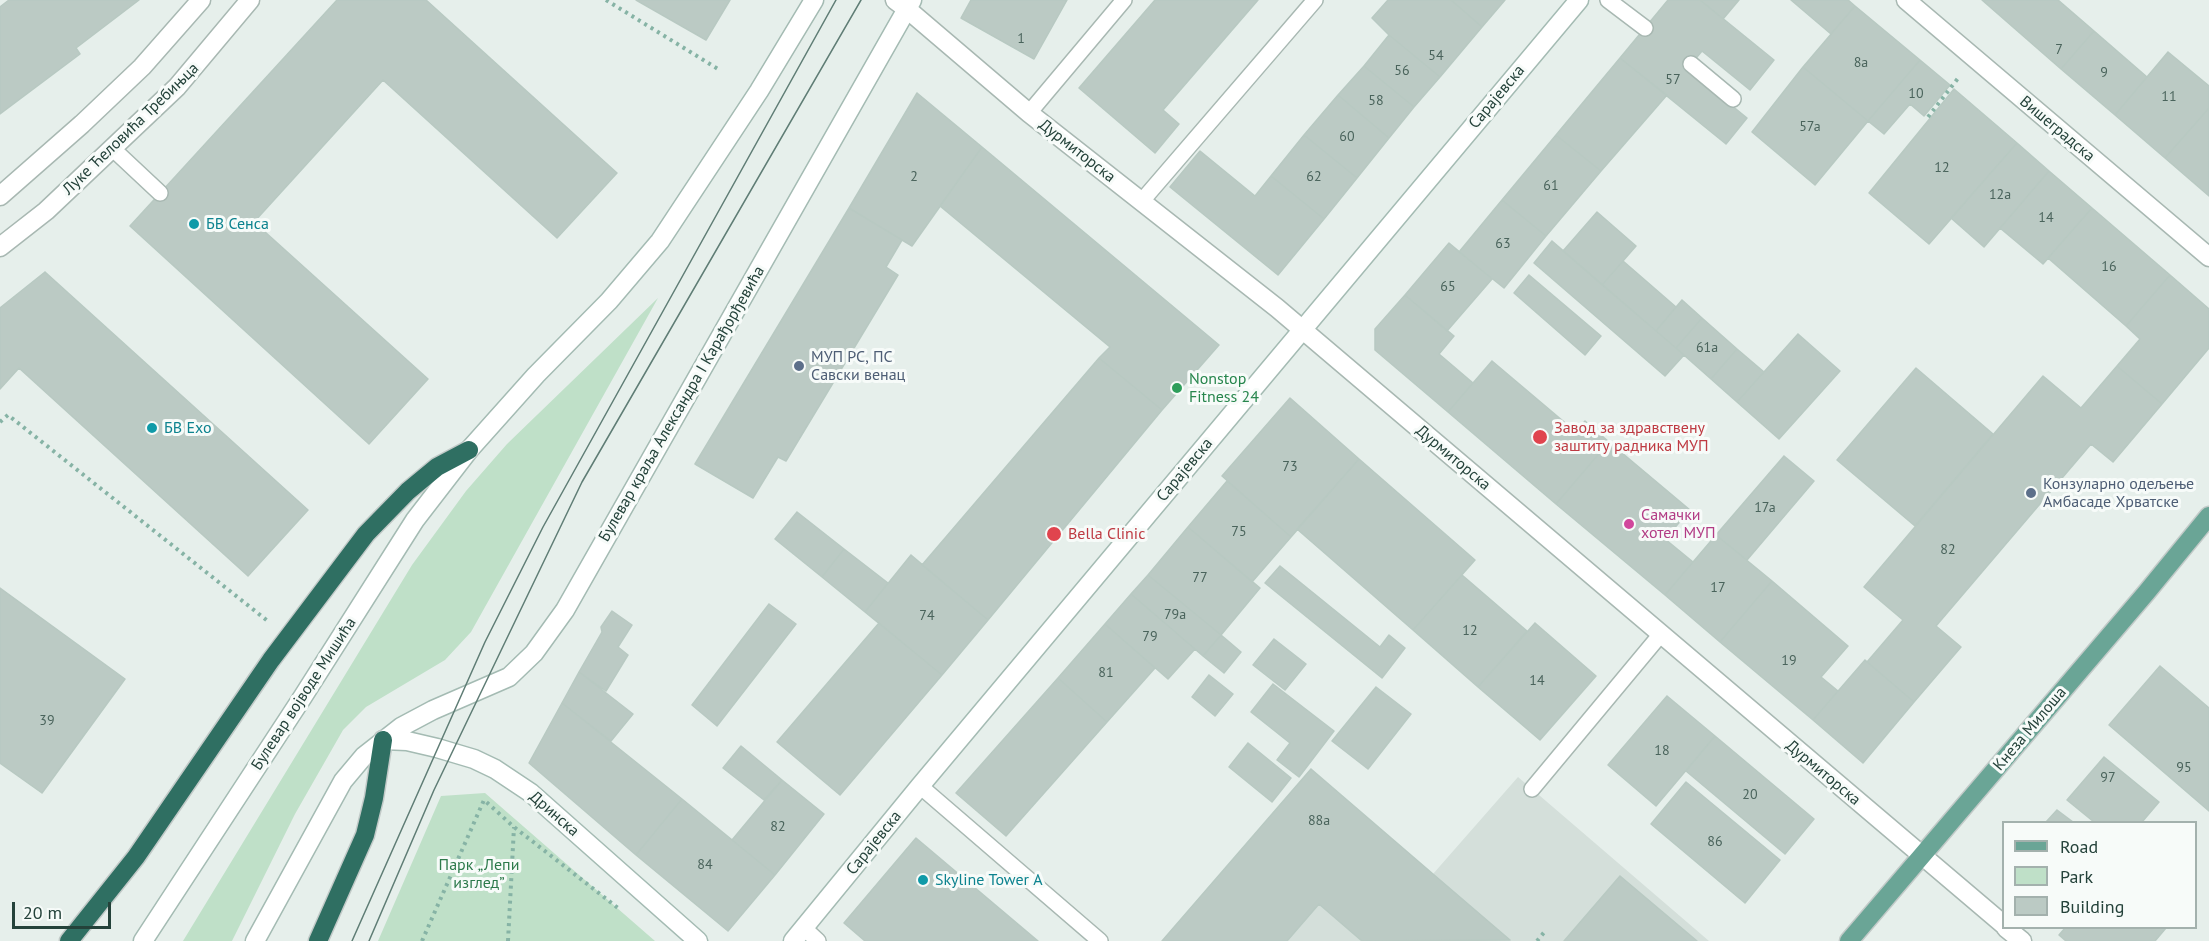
<!DOCTYPE html>
<meta charset="utf-8">
<style>
body{margin:0}
#map{position:relative;width:2209px;height:941px;overflow:hidden;background:#e6efeb;font-family:"PT Sans",sans-serif}
canvas{display:block}
.legend{position:absolute;left:2002px;top:821px;width:195px;height:108px;box-sizing:border-box;background:#f7fbf9;border:2px solid #a3b1ad;margin:0;padding:8px 10px;list-style:none;font-size:18px;color:#24423a}
.legend li{display:flex;align-items:center;gap:12px;height:30px}
.legend b{width:30px;border:2px solid #a3b1ad}
.scale{position:absolute;left:12px;top:902px;width:99px;height:27px;box-sizing:border-box;border:3px solid #24423a;border-top:0;padding-left:8px;font-size:18px;line-height:21px;white-space:nowrap;color:#24423a;-webkit-text-stroke:4px #f7fbf9;paint-order:stroke}
</style>
<div id="map">
<canvas width="2209" height="941"></canvas>
<ul class="legend">
<li><b style="height:8px;background:#6aa596"></b>Road</li>
<li><b style="height:16px;background:#bfe0c8"></b>Park</li>
<li><b style="height:16px;background:#bbcac4"></b>Building</li>
</ul>
<div class="scale">20 m</div>
</div>
<script>
const g = document.querySelector('canvas').getContext('2d');
g.lineJoin = 'round';
function fill(path, color) {
  g.fillStyle = color;
  g.fill(path, 'evenodd');
}
function shape(rows) {
  const path = new Path2D();
  for (const r of rows) {
    path.moveTo(r[0], r[1]);
    for (let i = 2; i < r.length; i += 2) path.lineTo(r[i], r[i + 1]);
  }
  return path;
}
function stroke(path, color, width, dash) {
  g.strokeStyle = color;
  g.lineWidth = width;
  g.lineCap = dash ? 'butt' : 'round';
  g.setLineDash(dash || []);
  g.stroke(path);
}
function drawText(font, color, halo, rows, align = 'center') {
  g.font = font + ' "PT Sans",sans-serif';
  g.lineWidth = 6;
  g.setLineDash([]);
  g.textBaseline = 'middle';
  g.strokeStyle = halo;
  g.fillStyle = color;
  for (const [text, x, y, turn = 0] of rows) {
    g.save();
    g.translate(x, y);
    g.rotate((+turn || 0) * Math.PI / 180);
    g.textAlign = isNaN(turn) ? turn : align;
    if (halo) g.strokeText(text, 0, 0);
    g.fillText(text, 0, 0);
    g.restore();
  }
}
const built = shape([
 [1311,769,1433,874,1518,777,1709,941,1162,941]
]);
const green = shape([
 [658,298,471,632,445,660,366,707,343,730,295,814,232,941,183,941,412,565,466,491,507,444],
 [485,793,655,941,378,941,441,796]
]);
const building = shape([
 [9,0,139,0,76,48,80,54,0,114,0,7,9,0],
 [337,0,426,0,617,173,557,238,383,80,254,222,428,379,369,444,130,226,337,0],
 [636,0,730,0,706,40,636,0],
 [971,0,1067,0,1034,59,961,18,971,0],
 [1155,0,1258,0,1163,110,1179,124,1155,153,1079,88,1155,0],
 [1388,0,1451,0,1482,27,1440,77,1389,35,1372,18,1388,0],
 [1451,0,1505,0,1482,27,1451,0],
 [1668,0,1700,0,1774,60,1750,90,1702,51,1687,69,1747,118,1726,144,1620,58,1668,0],
 [1700,0,1739,0,1723,19,1700,0],
 [1791,0,1848,0,1855,6,1831,34,1791,0],
 [1982,0,2058,0,2094,31,2061,69,1982,0],
 [1855,6,1920,60,1868,121,1803,67,1855,6],
 [2094,31,2147,77,2115,115,2061,69,2094,31],
 [1389,35,1440,77,1414,107,1364,66,1389,35],
 [2168,52,2209,86,2209,108,2165,158,2115,115,2168,52],
 [1620,58,1667,95,1601,171,1556,135,1620,58],
 [1920,60,1950,85,1924,116,1910,104,1884,134,1868,121,1920,60],
 [1364,66,1414,107,1389,138,1338,95,1364,66],
 [1803,67,1868,121,1815,185,1752,132,1803,67],
 [1954,89,2017,143,1929,244,1869,193,1954,89],
 [917,93,982,147,912,246,849,208,917,93],
 [1338,95,1389,138,1357,178,1304,135,1338,95],
 [2209,108,2209,196,2165,158,2209,108],
 [1304,135,1357,178,1324,219,1271,176,1304,135],
 [1556,135,1601,171,1546,236,1502,200,1556,135],
 [2017,143,2049,171,1984,247,1951,218,2017,143],
 [982,147,1219,345,1162,410,1099,358,1110,347,940,206,982,147],
 [1200,151,1255,196,1271,176,1324,219,1278,275,1170,187,1200,151],
 [2049,171,2092,208,2043,264,2000,228,2049,171],
 [1502,200,1546,236,1504,288,1459,252,1502,200],
 [849,208,902,240,886,267,898,275,786,461,778,457,753,498,695,464,849,208],
 [2092,208,2170,275,2126,326,2048,258,2092,208],
 [1597,212,1636,246,1602,285,1563,251,1597,212],
 [1552,241,1684,355,1665,376,1534,263,1552,241],
 [1449,243,1492,279,1447,331,1405,295,1449,243],
 [1623,261,1676,307,1656,331,1602,285,1623,261],
 [45,272,308,510,248,576,19,368,0,389,0,308,45,272],
 [1529,275,1601,336,1585,355,1514,293,1529,275],
 [2170,275,2209,309,2209,348,2162,404,2117,366,2140,339,2126,326,2170,275],
 [1405,295,1454,336,1439,354,1473,383,1448,412,1375,350,1375,329,1405,295],
 [1682,300,1702,318,1676,348,1656,331,1682,300],
 [1702,318,1737,349,1711,379,1676,348,1702,318],
 [1798,334,1840,371,1779,439,1737,402,1798,334],
 [1737,349,1764,372,1737,402,1711,379,1737,349],
 [1099,358,1162,410,988,620,922,565,1099,358],
 [1492,361,1576,432,1585,421,1609,442,1556,504,1448,412,1492,361],
 [2117,366,2162,404,2113,462,2091,444,1936,626,1961,647,1914,702,1867,662,1903,620,1864,587,2043,376,2081,408,2117,366],
 [1916,368,1993,434,1915,526,1837,460,1916,368],
 [1290,398,1359,459,1291,537,1222,476,1290,398],
 [1609,442,1690,510,1665,539,1693,562,1665,595,1556,504,1609,442],
 [1784,456,1814,481,1747,560,1716,535,1784,456],
 [1359,459,1475,560,1413,630,1297,529,1359,459],
 [1227,481,1291,537,1252,582,1188,527,1227,481],
 [797,512,844,549,822,577,775,539,797,512],
 [1188,527,1260,588,1221,635,1148,575,1188,527],
 [1716,535,1772,581,1720,642,1665,595,1716,535],
 [844,549,888,583,865,612,822,577,844,549],
 [911,555,988,620,942,675,865,612,911,555],
 [1280,566,1380,647,1389,635,1405,648,1382,678,1265,583,1280,566],
 [1148,575,1221,635,1203,656,1131,594,1148,575],
 [1462,575,1527,631,1478,687,1413,630,1462,575],
 [1772,581,1848,646,1821,677,1838,691,1813,720,1720,642,1772,581],
 [0,588,125,679,42,793,0,763,0,588],
 [1131,594,1195,649,1168,679,1105,624,1131,594],
 [769,604,796,624,717,726,692,705,769,604],
 [612,611,632,625,618,647,628,655,606,691,579,672,602,632,601,627,612,611],
 [879,623,942,675,840,795,777,742,879,623],
 [1535,623,1596,676,1540,740,1478,687,1535,623],
 [1105,624,1155,668,1107,722,1058,678,1105,624],
 [1221,635,1241,652,1224,673,1203,656,1221,635],
 [1274,639,1306,664,1285,690,1253,665,1274,639],
 [1865,660,1914,702,1863,763,1813,720,1865,660],
 [2160,666,2209,708,2209,811,2109,725,2160,666],
 [579,672,633,714,611,741,562,703,579,672],
 [1209,675,1233,694,1215,716,1192,697,1209,675],
 [1058,678,1107,722,1006,836,956,793,1058,678],
 [1273,684,1334,731,1299,777,1277,760,1290,743,1251,712,1273,684],
 [1376,687,1411,714,1368,769,1332,741,1376,687],
 [1667,696,1715,736,1656,806,1608,765,1667,696],
 [562,703,682,799,636,855,529,763,562,703],
 [1715,736,1814,819,1785,854,1686,771,1715,736],
 [1248,743,1291,778,1272,802,1229,767,1248,743],
 [741,746,782,780,764,800,723,768,741,746],
 [2104,757,2159,802,2142,822,2094,822,2067,800,2104,757],
 [1311,769,1433,874,1510,940,1362,941,1319,904,1287,941,1162,941,1311,769],
 [782,780,824,814,775,875,732,840,782,780],
 [1686,782,1780,860,1745,903,1651,824,1686,782],
 [682,799,775,875,728,931,636,855,682,799],
 [2057,810,2073,822,2046,822,2057,810],
 [916,838,1038,941,865,941,844,923,916,838],
 [1620,876,1697,941,1564,941,1620,876],
 [2065,928,2166,928,2155,941,2066,941,2059,935,2065,928]
]);
const path = shape([
 [606,0,718,69],
 [1928,117,1959,77],
 [0,422,8,415,269,622],
 [422,941,484,800,514,827,618,908],
 [508,941,514,827],
 [1537,941,1546,930]
]);
const lane = shape([
 [1608,0,1645,28],
 [1691,64,1733,99],
 [1029,113,1124,0],
 [113,149,160,193],
 [1141,202,1315,0],
 [920,786,1100,941],
 [1532,789,1661,634],
 [805,929,818,941]
]);
const street = shape([
 [895,0,907,9,1029,113,1277,308,2004,925],
 [1906,0,2209,257],
 [0,196,82,124,142,67,201,0],
 [0,247,46,211,177,87,250,0],
 [2006,928,2022,941]
]);
const secondary = shape([
 [383,740,407,741,437,748,474,759,495,769,531,793,698,941],
 [143,941,302,698,415,520,469,450,536,375,609,301,660,241,759,91,814,0],
 [255,941,343,781,364,756,401,727,433,710,509,677,534,653,565,610,912,0],
 [793,941,920,786,1579,0]
]);
const primary = shape([
 [1849,941,2146,593,2209,516]
]);
const highway = shape([
 [69,941,136,857,271,660,366,534,408,491,437,467,469,450],
 [318,941,365,835,374,798,383,740]
]);
const tram = shape([
 [352,941,485,642,543,527,836,0],
 [369,941,434,790,582,482,861,0]
]);
const markers = [
 [194,224,6,"#0f9aa8"],
 [799,366,6,"#5c6f8a"],
 [1177,388,6,"#2e9e5b"],
 [152,428,6,"#0f9aa8"],
 [1540,437,8,"#e0444e"],
 [2031,493,6,"#5c6f8a"],
 [1629,524,6,"#d1479c"],
 [1054,534,8,"#e0444e"],
 [923,880,6,"#0f9aa8"]
];
const numberNames = [
 ["1",1021,39],
 ["7",2059,50],
 ["54",1436,56],
 ["8a",1861,63],
 ["56",1402,71],
 ["9",2104,73],
 ["57",1673,80],
 ["10",1916,94],
 ["11",2169,97],
 ["58",1376,101],
 ["57a",1810,127],
 ["60",1347,137],
 ["12",1942,168],
 ["2",914,177],
 ["62",1314,177],
 ["61",1551,186],
 ["12a",2000,195],
 ["14",2046,218],
 ["63",1503,244],
 ["16",2109,267],
 ["65",1448,287],
 ["61a",1707,348],
 ["73",1290,467],
 ["17a",1765,508],
 ["75",1239,532],
 ["82",1948,550],
 ["77",1200,578],
 ["17",1718,588],
 ["79a",1175,615],
 ["74",927,616],
 ["12",1470,631],
 ["79",1150,637],
 ["19",1789,661],
 ["81",1106,673],
 ["14",1537,681],
 ["39",47,721],
 ["18",1662,751],
 ["95",2184,768],
 ["97",2108,778],
 ["20",1750,795],
 ["88a",1319,821],
 ["82",778,827],
 ["86",1715,842],
 ["84",705,865]
];
const streetNames = [
 ["Сарајевска",1497,97,-50],
 ["Луке Ћеловића Требињца",131,129,-44],
 ["Вишеградска",2057,129,40],
 ["Дурмиторска",1077,151,38],
 ["Булевар краља Александра I Карађорђевића",682,404,-60],
 ["Дурмиторска",1453,458,40],
 ["Сарајевска",1185,470,-50],
 ["Булевар војводе Мишића",304,694,-57],
 ["Кнеза Милоша",2030,729,-50],
 ["Дурмиторска",1823,773,40],
 ["Дринска",554,814,41],
 ["Сарајевска",874,843,-51]
];
const cultureNames = [
 ["БВ Сенса",206,224],
 ["БВ Ехо",164,428],
 ["Skyline Tower A",935,880]
];
const serviceNames = [
 ["МУП РС, ПС",811,357],
 ["Савски венац",811,375],
 ["Конзуларно одељење",2043,484],
 ["Амбасаде Хрватске",2043,502]
];
const leisureNames = [
 ["Nonstop",1189,379],
 ["Fitness 24",1189,397]
];
const healthNames = [
 ["Завод за здравствену",1554,428],
 ["заштиту радника МУП",1554,446],
 ["Bella Clinic",1068,534]
];
const hotelNames = [
 ["Самачки",1641,515],
 ["хотел МУП",1641,533]
];
const parkNames = [
 ["Парк „Лепи",479,865],
 ["изглед”",479,883]
];
fill(built, '#d4dfda');
fill(green, '#bfe0c8');
fill(building, '#bbcac4');
stroke(building, '#b8c9c2', 1.5);
stroke(lane, '#a8b8b2', 18);
stroke(street, '#a8b8b2', 21);
stroke(secondary, '#a4bbb3', 21);
stroke(primary, '#c2cac8', 21);
stroke(highway, '#c2cac8', 21);
stroke(path, '#86b3a5', 4, [3, 4.5]);
stroke(lane, '#fff', 15);
stroke(street, '#fff', 18);
stroke(secondary, '#fff', 18);
stroke(primary, '#6aa596', 18);
stroke(highway, '#2f6f62', 18);
stroke(tram, '#5f7d75', 1.5);
for (const [x, y, r, color] of markers) {
  const dot = new Path2D();
  dot.arc(x, y, r, 0, 2 * Math.PI);
  g.fillStyle = color;
  g.fill(dot);
  stroke(dot, '#f7fbf9', 2);
}
drawText('14px', '#4a645c', null, numberNames);
drawText('16px', '#24423a', '#f7fbf9', streetNames);
drawText('16px', '#0d838f', '#f7fbf9', cultureNames, 'left');
drawText('16px', '#4e5e75', '#f7fbf9', serviceNames, 'left');
drawText('16px', '#27864d', '#f7fbf9', leisureNames, 'left');
drawText('16px', '#be3a42', '#f7fbf9', healthNames, 'left');
drawText('16px', '#b23c85', '#f7fbf9', hotelNames, 'left');
drawText('16px', '#2d7a4b', '#f7fbf9', parkNames);
</script>
